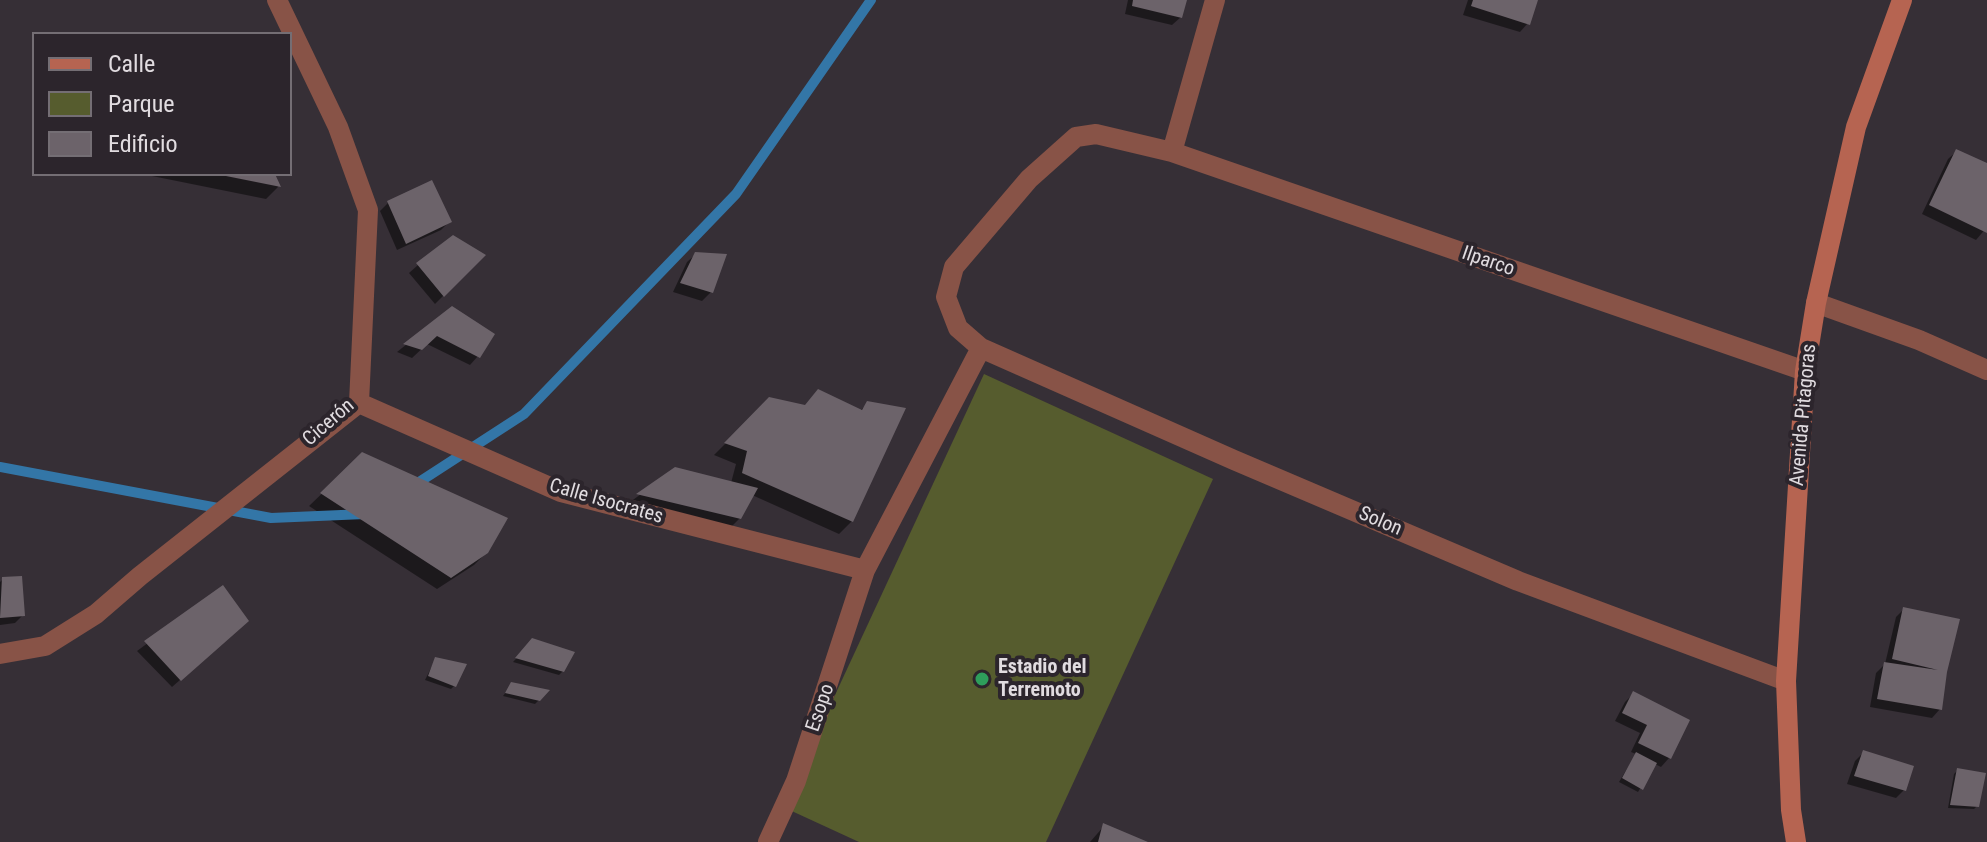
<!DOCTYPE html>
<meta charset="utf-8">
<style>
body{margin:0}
#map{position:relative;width:1987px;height:842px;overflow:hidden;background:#362f36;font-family:"Roboto Condensed",sans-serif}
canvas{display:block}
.legend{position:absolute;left:32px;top:32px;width:260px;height:144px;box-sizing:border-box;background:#2c252c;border:2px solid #746e74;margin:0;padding:10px 14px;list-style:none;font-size:24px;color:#e1dce0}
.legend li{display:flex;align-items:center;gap:16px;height:40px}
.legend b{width:40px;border:2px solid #746e74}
</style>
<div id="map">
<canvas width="1987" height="842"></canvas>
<ul class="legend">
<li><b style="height:10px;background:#b66451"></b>Calle</li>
<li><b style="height:22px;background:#565c2e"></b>Parque</li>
<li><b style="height:22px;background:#6c636a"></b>Edificio</li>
</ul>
</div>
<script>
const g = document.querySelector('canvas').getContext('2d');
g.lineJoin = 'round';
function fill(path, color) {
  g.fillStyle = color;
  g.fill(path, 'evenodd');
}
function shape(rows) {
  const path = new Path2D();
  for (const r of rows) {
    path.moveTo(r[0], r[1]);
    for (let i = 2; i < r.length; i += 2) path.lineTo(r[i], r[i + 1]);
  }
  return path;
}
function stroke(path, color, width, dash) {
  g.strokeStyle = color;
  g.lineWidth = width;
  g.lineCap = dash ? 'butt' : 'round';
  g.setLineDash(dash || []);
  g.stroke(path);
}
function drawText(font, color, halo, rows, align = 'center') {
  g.font = font + ' "Roboto Condensed",sans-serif';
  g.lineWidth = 8;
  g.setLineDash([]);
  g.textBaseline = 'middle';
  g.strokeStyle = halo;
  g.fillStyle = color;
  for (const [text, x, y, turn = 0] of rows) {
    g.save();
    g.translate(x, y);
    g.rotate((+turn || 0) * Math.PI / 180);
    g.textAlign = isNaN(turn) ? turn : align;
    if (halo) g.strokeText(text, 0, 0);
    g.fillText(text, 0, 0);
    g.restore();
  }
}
const green = shape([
 [984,374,1213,479,1046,842,859,842,783,807]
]);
const shadow = shape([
 [1128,0,1185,0,1181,17,1172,25,1125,14],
 [1468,0,1536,0,1528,23,1520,32,1463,15],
 [1957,151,1987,166,1987,227,1976,240,1922,214,1948,159],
 [152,174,273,174,278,187,266,199,152,176],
 [388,203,449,222,441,230,397,250,380,211],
 [696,254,711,292,702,301,673,292,687,262],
 [483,256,435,304,409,273,418,265],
 [452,308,478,356,470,365,427,344,412,358,397,352],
 [770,399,804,407,860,411,868,403,852,521,839,534,752,495,740,518,731,527,630,502,676,469,731,483,736,464,714,455],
 [363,454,487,552,474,565,437,589,309,506],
 [3,579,23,615,15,623,0,625,0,582],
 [222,588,238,629,172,687,137,651],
 [1904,609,1945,671,1940,709,1932,718,1870,707,1876,673,1885,664,1896,617],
 [533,641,563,671,559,675,513,662],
 [435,660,455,685,451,689,425,680],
 [512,684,539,700,535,704,503,696],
 [1633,694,1688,721,1669,758,1661,767,1655,764,1638,792,1619,782,1636,754,1631,752,1640,733,1615,721,1625,702],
 [1863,753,1904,790,1896,798,1847,784,1855,761],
 [1958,770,1977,806,1974,809,1948,808,1954,774],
 [1104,826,1143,842,1090,842]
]);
const stream = shape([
 [0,467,271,518,365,514],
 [413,486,524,414,736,194,871,0]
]);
const building = shape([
 [1133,0,1187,0,1182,18,1132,6],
 [1473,0,1538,0,1530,25,1471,6],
 [1956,149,1987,163,1987,233,1929,205],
 [221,174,275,174,281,187,221,175],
 [432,180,452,222,406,244,387,201],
 [453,235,486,255,444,297,416,263],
 [695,252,727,254,713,293,680,283],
 [452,306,495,334,480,358,437,336,422,350,403,344],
 [818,389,862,410,867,401,906,408,853,522,742,473,747,451,724,443,769,397,805,405],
 [362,452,508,518,488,553,451,578,320,493],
 [675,467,758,488,741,519,636,494],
 [22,576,25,616,0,618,2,577],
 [223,585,249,621,181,681,144,641],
 [1903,607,1960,619,1947,672,1942,710,1877,699,1884,662,1938,670,1892,659],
 [532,638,575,652,564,672,515,658],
 [435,657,467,664,456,687,428,676],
 [511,682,550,690,540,701,505,693],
 [1633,691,1690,720,1671,759,1638,743,1647,725,1622,713],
 [1863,750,1914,766,1906,791,1854,776],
 [1636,752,1657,763,1643,790,1622,778],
 [1957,768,1986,773,1979,807,1950,805],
 [1103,823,1148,842,1098,842]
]);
const minor = shape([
 [1172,152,1215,0],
 [1816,303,1919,340,1987,370],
 [359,403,561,492,865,570],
 [0,654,45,646,96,614,140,576,359,403,368,210,338,127,277,0],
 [1786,681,1518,581,1234,460,981,348,958,328,946,297,954,267,1029,179,1076,137,1096,134,1172,152,1805,371],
 [768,842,796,781,865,570,981,348]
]);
const secondary = shape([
 [1796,842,1791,810,1786,681,1805,371,1816,303,1856,127,1902,0]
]);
const markers = [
 [982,679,8,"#2e9e5b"]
];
const streetNames = [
 ["Ilparco",1488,262,19],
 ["Avenida Pitagoras",1804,415,-85],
 ["Cicerón",329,423,-41],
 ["Calle Isocrates",606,502,16],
 ["Solon",1380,522,23],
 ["Esopo",821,708,-71]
];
const poiNames = [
 ["Estadio del",998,668],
 ["Terremoto",998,691]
];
fill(green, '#565c2e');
fill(shadow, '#0007');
stroke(stream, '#3376a7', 10);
fill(building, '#6c636a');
stroke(minor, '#885347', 20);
stroke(secondary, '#b66451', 20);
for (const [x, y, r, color] of markers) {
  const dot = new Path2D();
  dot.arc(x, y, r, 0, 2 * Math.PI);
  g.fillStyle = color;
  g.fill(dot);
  stroke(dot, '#2c252c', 3);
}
drawText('20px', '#e1dce0', '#2c252c', streetNames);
drawText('bold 20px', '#e1dce0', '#2c252c', poiNames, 'left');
</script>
